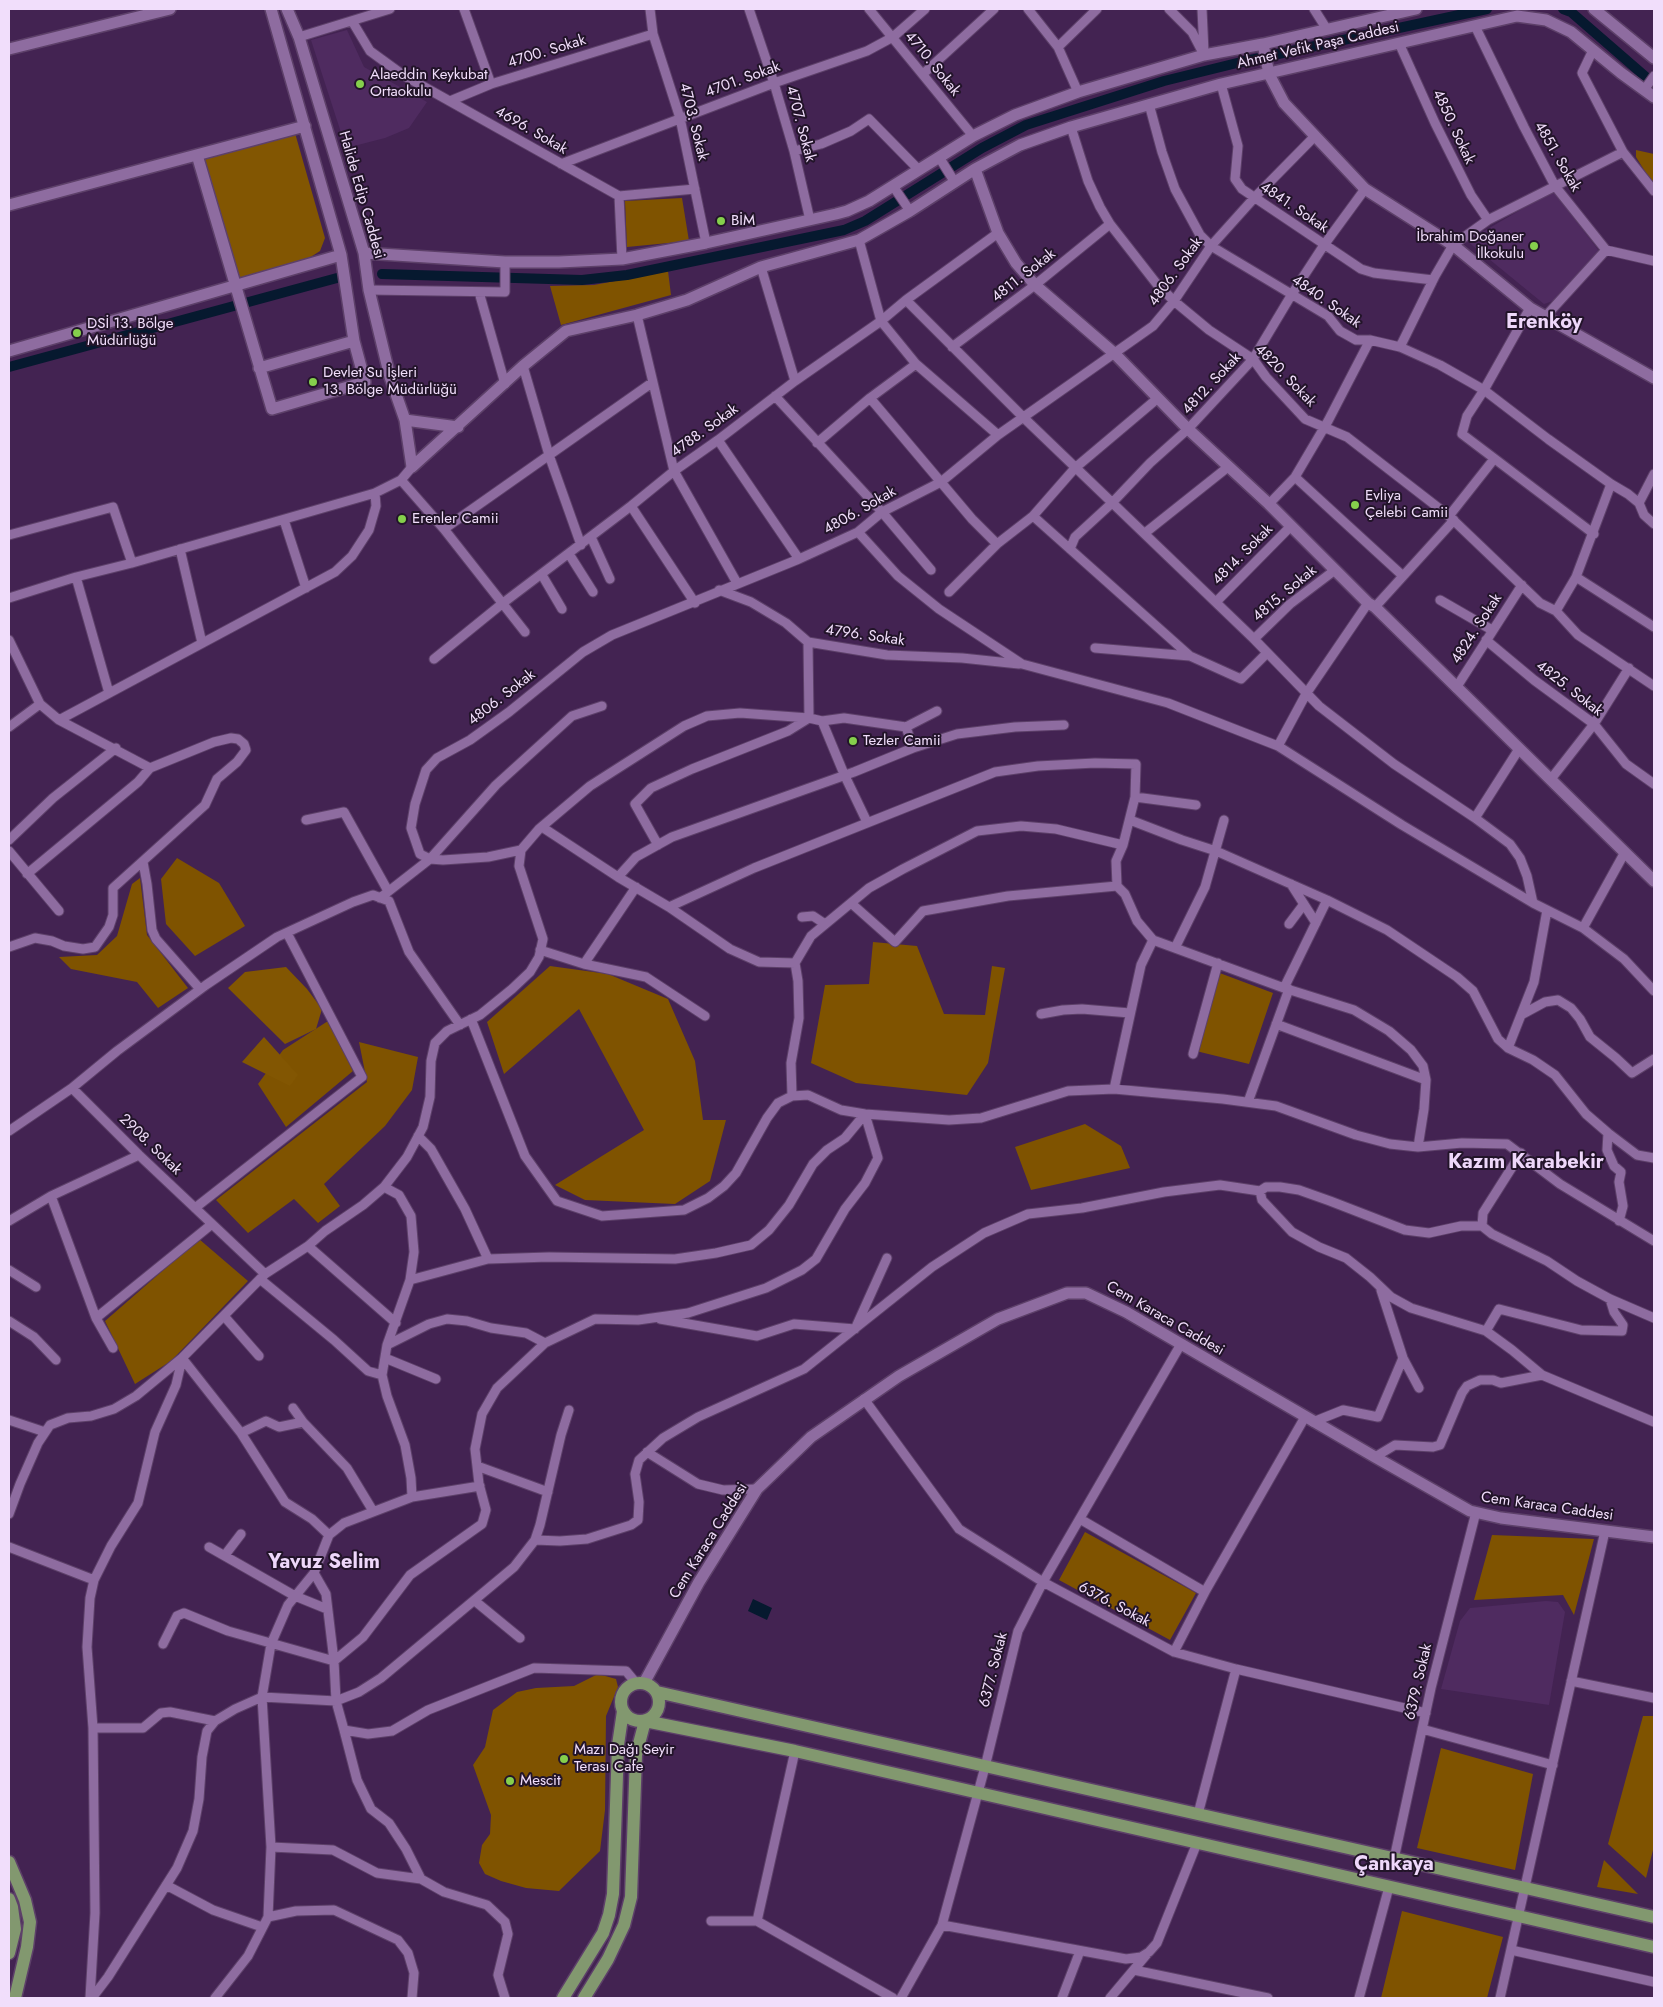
<!DOCTYPE html>
<meta charset="utf-8">
<style>
body{margin:0}
#map{position:relative;width:1663px;height:2007px;overflow:hidden;background:#432352;font-family:Jost,sans-serif}
canvas{display:block}
.frame{position:absolute;inset:0;border:10px solid #f1defb;pointer-events:none}
</style>
<div id="map">
<canvas width="1663" height="2007"></canvas>
<div class="frame"></div>
</div>
<script>
const g = document.querySelector('canvas').getContext('2d');
g.lineJoin = 'round';
function fill(path, color) {
  g.fillStyle = color;
  g.fill(path, 'evenodd');
}
function shape(rows) {
  const path = new Path2D();
  for (const r of rows) {
    if (r.length === 3) {
      path.moveTo(r[0] + r[2], r[1]);
      path.arc(r[0], r[1], r[2], 0, 2 * Math.PI);
      continue;
    }
    path.moveTo(r[0], r[1]);
    for (let i = 2; i < r.length; i += 2) path.lineTo(r[i], r[i + 1]);
  }
  return path;
}
function stroke(path, color, width, dash) {
  g.strokeStyle = color;
  g.lineWidth = width;
  g.lineCap = dash ? 'butt' : 'round';
  g.setLineDash(dash || []);
  g.stroke(path);
}
function drawText(font, color, halo, rows, align = 'center') {
  g.font = font + ' Jost,sans-serif';
  g.lineWidth = 4;
  g.setLineDash([]);
  g.textBaseline = 'middle';
  g.strokeStyle = halo;
  g.fillStyle = color;
  for (const [text, x, y, turn = 0] of rows) {
    g.save();
    g.translate(x, y);
    g.rotate((+turn || 0) * Math.PI / 180);
    g.textAlign = isNaN(turn) ? turn : align;
    if (halo) g.strokeText(text, 0, 0);
    g.fillText(text, 0, 0);
    g.restore();
  }
}
const built = shape([
 [347,30,364,67,427,102,409,128,385,138,346,148,311,40],
 [1553,191,1599,251,1553,301,1544,304,1467,241],
 [1546,1601,1558,1602,1565,1612,1549,1705,1441,1689,1460,1621,1470,1608]
]);
const green = shape([
 [1636,150,1654,154,1654,183,1649,178,1636,157],
 [682,198,689,241,627,247,625,201],
 [668,271,671,295,561,325,550,286,594,285],
 [177,858,219,883,245,926,195,956,166,924,161,879],
 [140,878,147,935,188,988,158,1008,137,982,71,969,59,957,97,955,117,936,132,884],
 [873,942,917,946,944,1014,985,1015,992,966,1005,968,988,1063,967,1095,856,1083,811,1063,825,985,869,984],
 [550,966,608,974,668,999,695,1061,703,1120,726,1120,710,1181,675,1204,585,1200,555,1185,644,1130,579,1009,504,1074,487,1022],
 [1217,972,1273,993,1249,1064,1196,1051],
 [328,1021,353,1071,286,1127,258,1084,283,1050],
 [359,1042,418,1057,412,1090,385,1126,324,1184,340,1206,318,1223,294,1199,248,1233,216,1200,367,1082],
 [1085,1124,1121,1146,1130,1168,1031,1190,1015,1147],
 [199,1239,248,1281,171,1361,135,1384,105,1321],
 [1085,1532,1196,1593,1170,1640,1059,1580],
 [1492,1535,1594,1539,1574,1615,1563,1595,1474,1600],
 [598,1674,616,1679,618,1687,606,1716,605,1810,600,1851,559,1891,526,1888,501,1881,485,1874,479,1863,482,1845,490,1834,491,1815,473,1765,485,1747,493,1710,517,1692,536,1688,574,1686],
 [1643,1716,1654,1716,1654,1846,1646,1878,1608,1844],
 [1441,1748,1533,1774,1515,1870,1417,1848],
 [1604,1860,1638,1894,1597,1887],
 [1402,1911,1503,1937,1487,1998,1381,1998]
]);
const forest = shape([
 [295,133,325,238,320,251,306,260,234,280,201,162,205,158],
 [286,967,307,989,322,1009,316,1029,285,1044,228,988,245,972],
 [264,1037,298,1075,290,1086,242,1062]
]);
const water = shape([
 [753,1599,772,1608,767,1620,748,1611]
]);
const canal = shape([
 [1563,9,1571,12,1654,84],
 [382,274,582,280,627,275,844,230,865,221,982,148,1026,125,1164,81,1241,62,1487,9],
 [9,367,337,278]
]);
const minor = shape([
 [464,9,491,84],
 [650,9,653,34,680,118,706,243],
 [749,9,774,83,794,151,810,220],
 [869,9,973,136],
 [1028,9,1058,47,1078,92],
 [1169,9,1192,32,1204,55],
 [1202,9,1204,52],
 [1314,9,1326,28],
 [352,21,370,51,403,75,619,196,695,189],
 [1475,26,1524,127,1555,186,1606,250,1654,261],
 [299,37,390,9],
 [1399,43,1435,123,1471,195,1488,220],
 [1058,47,1097,9],
 [1593,50,1582,73,1623,152,1654,191],
 [923,74,994,9],
 [1221,84,1238,146,1235,179,1242,189,1361,269,1374,273,1433,280],
 [1644,90,1654,76],
 [450,101,491,84,653,34],
 [1149,104,1162,152,1175,189,1200,235,1211,246,1328,316,1340,331,1356,340,1370,340,1400,347,1440,365,1484,390,1548,439,1611,484,1628,494,1639,503,1644,515,1654,524],
 [1071,127,1088,181,1100,207,1110,224,1156,283,1174,301,1209,330,1253,359,1266,377,1305,419,1347,437,1449,516,1540,603,1556,611,1578,635,1654,686],
 [794,151,821,144,851,131,869,119,919,170],
 [939,157,954,181],
 [561,164,774,83,867,51,893,37,925,9],
 [893,186,910,211],
 [619,196,622,259],
 [859,240,881,321,916,364,998,435],
 [761,267,795,381],
 [369,290,505,292,505,262],
 [479,292,505,384],
 [906,300,1024,418,1254,639,1319,706,1394,764,1475,818,1510,844,1520,858,1527,876,1533,903],
 [1530,308,1484,390,1467,416,1462,434,1594,534],
 [637,315,674,471,737,583],
 [1545,317,1606,250],
 [952,347,1035,285,1110,224],
 [1400,347,1435,276,1453,245,1488,220,1623,152],
 [523,366,549,455,581,545],
 [775,396,882,512,931,570],
 [870,398,972,519,997,544,1033,516,1190,656,1241,679,1267,653],
 [718,440,799,559],
 [817,443,870,398,916,364],
 [1295,477,1403,576],
 [401,480,444,529,525,632],
 [1639,503,1654,474],
 [1269,504,1295,477,1328,421,1370,340],
 [631,506,695,603],
 [1033,516,1075,468,1158,398],
 [1449,516,1494,459],
 [284,520,306,588],
 [444,529,653,382],
 [858,532,898,576,939,609,1022,664,1168,703,1278,746,1402,825,1533,903,1583,928,1624,959,1654,991],
 [1145,533,1228,467],
 [9,535,113,507,132,563],
 [591,537,610,579],
 [180,549,202,643],
 [1070,549,1075,537,1112,503,1150,463,1188,429,1253,359,1292,294,1324,245,1365,189],
 [569,554,593,592],
 [542,575,562,609],
 [76,577,109,693],
 [1576,577,1654,627],
 [719,590,751,602,786,623,808,642,887,655,962,658,1019,664],
 [949,592,997,544],
 [9,598,76,577,132,563,375,493,401,480,412,467],
 [1440,600,1492,630],
 [1216,602,1290,527],
 [1375,607,1454,520],
 [1556,611,1576,577,1611,484],
 [1254,639,1290,604,1335,570],
 [9,640,40,704,59,720,335,572,352,556,369,530,376,506,375,493],
 [1486,640,1534,680,1594,724,1626,764,1654,784],
 [808,642,809,718],
 [1095,648,1190,656],
 [434,659,503,603,631,506,674,471,718,440,795,381,881,321,906,300,998,233],
 [1456,688,1522,585],
 [59,720,150,768],
 [822,721,844,774,867,822],
 [9,727,40,704],
 [906,727,937,711],
 [1278,746,1306,694,1368,603],
 [1551,779,1594,724,1629,668],
 [1135,797,1196,805],
 [1475,818,1519,749],
 [306,820,344,812,388,891],
 [1130,820,1182,840,1216,851,1327,900,1387,930,1457,977,1473,991,1498,1039,1508,1048,1533,1060,1555,1075,1586,1114,1608,1133,1637,1155,1654,1158],
 [542,827,618,877,669,907,730,949,759,962,795,963],
 [9,840,53,798,116,748],
 [658,845,635,804,651,788,692,769,788,731,809,718],
 [521,850,488,857,443,860,430,859,420,854,411,828,415,804,426,770,437,758,470,740,509,712,583,652,612,635,799,559,858,532,882,512,941,482,998,435,1153,326,1174,301,1211,246,1255,197,1315,136],
 [9,851,59,911],
 [143,862,147,884,152,930,156,939,200,989],
 [618,877,636,857,672,837,854,772,913,748,957,734,1015,727,1064,725],
 [1291,884,1316,923],
 [380,898,430,859,496,785,572,716,602,706],
 [851,903,895,942,923,911,1008,896,1117,886],
 [669,907,754,868,995,772,1038,766,1095,763,1136,764,1135,797,1123,845,1116,861,1117,886,1125,894,1137,921,1153,940,1284,988,1354,1010,1389,1031,1411,1050,1423,1066,1426,1080,1424,1109,1418,1147],
 [802,917,813,916,825,924],
 [1289,924,1304,904],
 [1583,928,1625,852],
 [9,947,35,938,52,941,64,946,83,949,95,947,109,927,113,915,113,888,205,805,217,779,237,762,246,750,244,744,238,739,231,738,214,742,150,768,138,782,27,874],
 [1175,948,1205,887,1224,820],
 [540,950,584,964,646,977,705,1016],
 [584,964,636,887],
 [1284,988,1327,900],
 [1041,1014,1063,1010,1082,1009,1130,1013],
 [1521,1015,1545,1002,1558,1000,1571,1008,1580,1019,1590,1037,1616,1058,1632,1073,1654,1059],
 [471,1019,525,1156,557,1201,602,1216,684,1210,708,1198,724,1186,736,1173,767,1118,778,1103,792,1096,808,1095,841,1110,865,1114,949,1120,981,1118,1068,1091,1114,1089,1223,1099,1276,1106,1356,1135,1390,1144,1418,1147,1462,1143,1507,1144,1560,1184,1654,1241],
 [1276,1024,1426,1080],
 [1508,1048,1534,982,1547,910],
 [1193,1054,1218,963],
 [72,1088,117,1051,206,985,277,937,353,902,373,895,389,901,409,952,460,1025],
 [1114,1089,1141,965,1153,940],
 [792,1096,791,1063,799,1018,798,981,795,963,811,936,869,888,903,869,977,831,1021,826,1056,829,1123,845],
 [1248,1102,1289,989],
 [9,1131,72,1088,139,1155,265,1274],
 [1608,1133,1607,1150,1614,1166,1621,1172,1619,1182,1623,1206,1619,1221],
 [418,1136,431,1149,465,1209,488,1259],
 [1260,1191,1262,1200,1292,1232,1319,1247,1346,1258,1370,1277,1391,1297,1411,1308,1486,1331,1512,1350,1542,1375,1654,1422],
 [51,1196,96,1318,113,1348],
 [195,1208,362,1077,287,933],
 [9,1221,51,1196,139,1155],
 [1482,1226,1483,1213,1521,1153],
 [308,1246,396,1323],
 [9,1270,36,1287],
 [260,1279,334,1340,368,1371,382,1375],
 [410,1280,488,1259,549,1257,675,1259,716,1253,751,1245,769,1230,789,1205,813,1164,827,1150,845,1138,865,1114],
 [1381,1290,1403,1358,1419,1388],
 [224,1316,259,1356],
 [96,1318,212,1224],
 [660,1319,757,1336,794,1324,855,1329,887,1258],
 [9,1321,34,1337,56,1360],
 [1486,1331,1499,1309,1581,1330,1622,1331,1623,1325,1614,1312,1610,1299],
 [387,1345,429,1324,447,1319,467,1321,491,1328,526,1333,545,1343],
 [182,1358,241,1433,285,1502,312,1519,329,1535],
 [385,1358,436,1379],
 [864,1399,959,1529,1043,1582,1174,1652,1236,1669,1426,1713],
 [293,1408,303,1422],
 [9,1420,45,1432],
 [1313,1422,1343,1410,1378,1417,1403,1358],
 [241,1433,266,1421,279,1427,303,1422,347,1468,373,1511],
 [647,1452,698,1484,723,1490,757,1489],
 [1375,1457,1395,1445,1433,1447,1440,1445,1462,1393,1467,1386,1480,1380,1493,1380,1501,1383,1542,1375],
 [477,1466,548,1492],
 [412,1497,480,1486],
 [9,1514,20,1484,38,1443,50,1425,68,1418,91,1416,114,1409,136,1396,182,1358,265,1274,308,1246,325,1231,363,1205,384,1187,407,1157,423,1127,430,1097,431,1061,435,1043,447,1031,480,1015,512,989,530,972,539,957,543,939,519,866,521,850,539,829,590,786,684,726,707,716,740,713,809,718,822,721,844,718,906,727,913,748],
 [1080,1519,1205,1592],
 [535,1540,560,1541,587,1539,631,1525,638,1520,639,1502,635,1474,639,1460,663,1438,698,1417,804,1369,932,1267,984,1233,1028,1214,1082,1208,1164,1192,1220,1185,1260,1191,1266,1187,1280,1187,1299,1190,1330,1201,1405,1230,1429,1233,1461,1226,1482,1226,1492,1234,1547,1261,1577,1281,1610,1299,1654,1318],
 [9,1547,94,1580],
 [209,1547,295,1596,327,1609],
 [225,1555,241,1534],
 [314,1573,326,1594,334,1661,336,1701,359,1692,381,1678,514,1567,535,1540,540,1525,561,1435,569,1410],
 [475,1601,520,1638],
 [163,1644,177,1616,184,1613,228,1631,334,1661,363,1637,410,1575,482,1524,486,1510,479,1484,475,1449,482,1414,497,1388,545,1343,595,1319,638,1320,688,1313,766,1288,802,1270,816,1259,845,1209,865,1183,878,1158,865,1114],
 [1174,1652,1206,1590,1305,1417],
 [1571,1681,1654,1698],
 [93,1728,143,1728,161,1713,170,1712,215,1721],
 [1422,1729,1553,1765],
 [344,1730,357,1780,371,1809,389,1823,406,1849,421,1879,444,1892,487,1905,505,1922,508,1934,498,1975,505,1998],
 [795,1751,757,1921,893,1998],
 [1198,1814,1236,1669],
 [271,1847,333,1850,377,1873,421,1879],
 [1394,1859,1431,1688,1476,1512],
 [166,1885,213,1910,262,1927],
 [268,1917,296,1911,334,1910,398,1940,408,1953,414,1973,412,1998],
 [711,1921,757,1921],
 [942,1925,1126,1959,1141,1957,1149,1952,1157,1943,1197,1843],
 [1511,1950,1654,1982],
 [1134,1970,1268,1998],
 [90,1998,95,1913,93,1728,87,1647,90,1598,94,1580,111,1546,138,1503,155,1432,176,1385,182,1359],
 [92,1998,108,1977,177,1868,193,1831,199,1799,202,1757,207,1731,215,1721,235,1709,262,1697,336,1701,344,1730,368,1734,392,1731,428,1710,534,1668,626,1671,636,1683],
 [215,1998,248,1956,268,1917,271,1847,262,1697,271,1644,288,1605,314,1573,329,1535,344,1523,412,1497,411,1478,405,1445,387,1396,382,1375,387,1345,410,1280,414,1252,411,1216,399,1195,384,1187],
 [901,1998,942,1925,985,1767,1018,1631,1043,1582,1181,1344],
 [1062,1998,1080,1951],
 [1110,1998,1147,1954],
 [1359,1998,1389,1887],
 [1500,1998,1605,1531]
]);
const tertiary = shape([
 [287,9,299,37,364,253,369,290,390,377,405,420,412,467],
 [1594,9,1654,58],
 [1263,44,1269,74,1284,103,1365,189,1453,245,1530,308,1654,378],
 [9,49,170,9],
 [197,155,272,409,365,382,354,341,341,255,271,9],
 [975,169,1020,145,1071,127,1221,84,1517,16,1546,20,1571,32,1621,73,1654,97],
 [9,205,305,126],
 [364,253,505,262,559,262,622,259,706,243,836,214,847,211,869,201,973,136,1015,115,1078,92,1204,55,1263,44,1416,9],
 [9,351,341,255],
 [259,368,354,341],
 [405,420,458,427],
 [412,467,523,366,566,331,637,315,687,300,761,267,859,240,910,211,975,169,998,233,1016,263,1035,285,1115,354,1188,429,1269,504,1368,603,1375,607,1654,881],
 [644,1683,699,1582,757,1489,811,1437,899,1376,998,1319,1067,1293,1086,1293,1126,1312,1375,1457,1470,1511,1501,1518,1654,1537]
]);
const primary = shape([
 [640,1702,19],
 [657,1692,1654,1917],
 [9,1862,25,1900,30,1922,27,1947,15,1998],
 [9,1899,12,1907,15,1929,9,1953],
 [563,1998,603,1933,609,1915,613,1894,618,1745,623,1711],
 [584,1998,608,1959,624,1925,631,1897,636,1755,645,1721,795,1751,1654,1947]
]);
const markers = [
 [360,84,5,"#85cf4c"],
 [721,221,5,"#85cf4c"],
 [1534,246,5,"#85cf4c"],
 [77,333,5,"#85cf4c"],
 [313,382,5,"#85cf4c"],
 [1355,505,5,"#85cf4c"],
 [402,519,5,"#85cf4c"],
 [853,741,5,"#85cf4c"],
 [564,1759,5,"#85cf4c"],
 [510,1781,5,"#85cf4c"]
];
const streetNames = [
 ["Ahmet Vefik Paşa Caddesi",1318,46,-13],
 ["4700. Sokak",547,52,-17],
 ["4710. Sokak",932,64,51],
 ["4701. Sokak",743,80,-20],
 ["4703. Sokak",693,122,76],
 ["4707. Sokak",800,124,75],
 ["4850. Sokak",1453,127,65],
 ["4696. Sokak",531,131,30],
 ["4851. Sokak",1557,157,60],
 ["Halide Edip Caddesi",361,195,74],
 ["4841. Sokak",1294,208,34],
 ["4806. Sokak",1176,272,-54],
 ["4811. Sokak",1024,276,-38],
 ["4840. Sokak",1326,302,35],
 ["4820. Sokak",1285,376,46],
 ["4812. Sokak",1212,384,-47],
 ["4788. Sokak",705,431,-36],
 ["4806. Sokak",860,511,-30],
 ["4814. Sokak",1243,555,-45],
 ["4815. Sokak",1285,594,-40],
 ["4824. Sokak",1477,629,-57],
 ["4796. Sokak",865,636,8],
 ["4825. Sokak",1569,689,38],
 ["4806. Sokak",502,698,-38],
 ["2908. Sokak",150,1145,44],
 ["Cem Karaca Caddesi",1165,1319,30],
 ["Cem Karaca Caddesi",1547,1507,8],
 ["Cem Karaca Caddesi",709,1541,-58],
 ["6376. Sokak",1114,1605,28],
 ["6377. Sokak",994,1670,-76],
 ["6379. Sokak",1419,1682,-77]
];
const poiNames = [
 ["Alaeddin Keykubat",370,75],
 ["Ortaokulu",370,92],
 ["BİM",731,221],
 ["İbrahim Doğaner",1524,237,"right"],
 ["İlkokulu",1524,254,"right"],
 ["DSİ 13. Bölge",87,324],
 ["Müdürlüğü",87,341],
 ["Devlet Su İşleri",323,373],
 ["13. Bölge Müdürlüğü",323,390],
 ["Evliya",1365,496],
 ["Çelebi Camii",1365,513],
 ["Erenler Camii",412,519],
 ["Tezler Camii",863,741],
 ["Mazı Dağı Seyir",574,1750],
 ["Terası Cafe",574,1767],
 ["Mescit",520,1781]
];
const districtNames = [
 ["Erenköy",1544,323],
 ["Kazım Karabekir",1526,1163],
 ["Yavuz Selim",324,1563],
 ["Çankaya",1394,1865]
];
fill(built, '#4f2b60');
fill(green, '#7f5300');
fill(forest, '#825602');
fill(water, '#06192f');
stroke(canal, '#06192f', 10);
stroke(minor, '#5d4069', 11);
stroke(tertiary, '#5d4069', 14);
stroke(primary, '#5d4069', 15);
stroke(minor, '#8e6ca0', 9);
stroke(tertiary, '#8e6ca0', 11);
stroke(primary, '#82986f', 12);
for (const [x, y, r, color] of markers) {
  const dot = new Path2D();
  dot.arc(x, y, r, 0, 2 * Math.PI);
  g.fillStyle = color;
  g.fill(dot);
  stroke(dot, '#221429', 2);
}
drawText('15px', '#f1defb', '#221429', streetNames);
drawText('15px', '#f1defb', '#221429', poiNames, 'left');
drawText('bold 20px', '#eed7fa', '#221429', districtNames);
</script>
